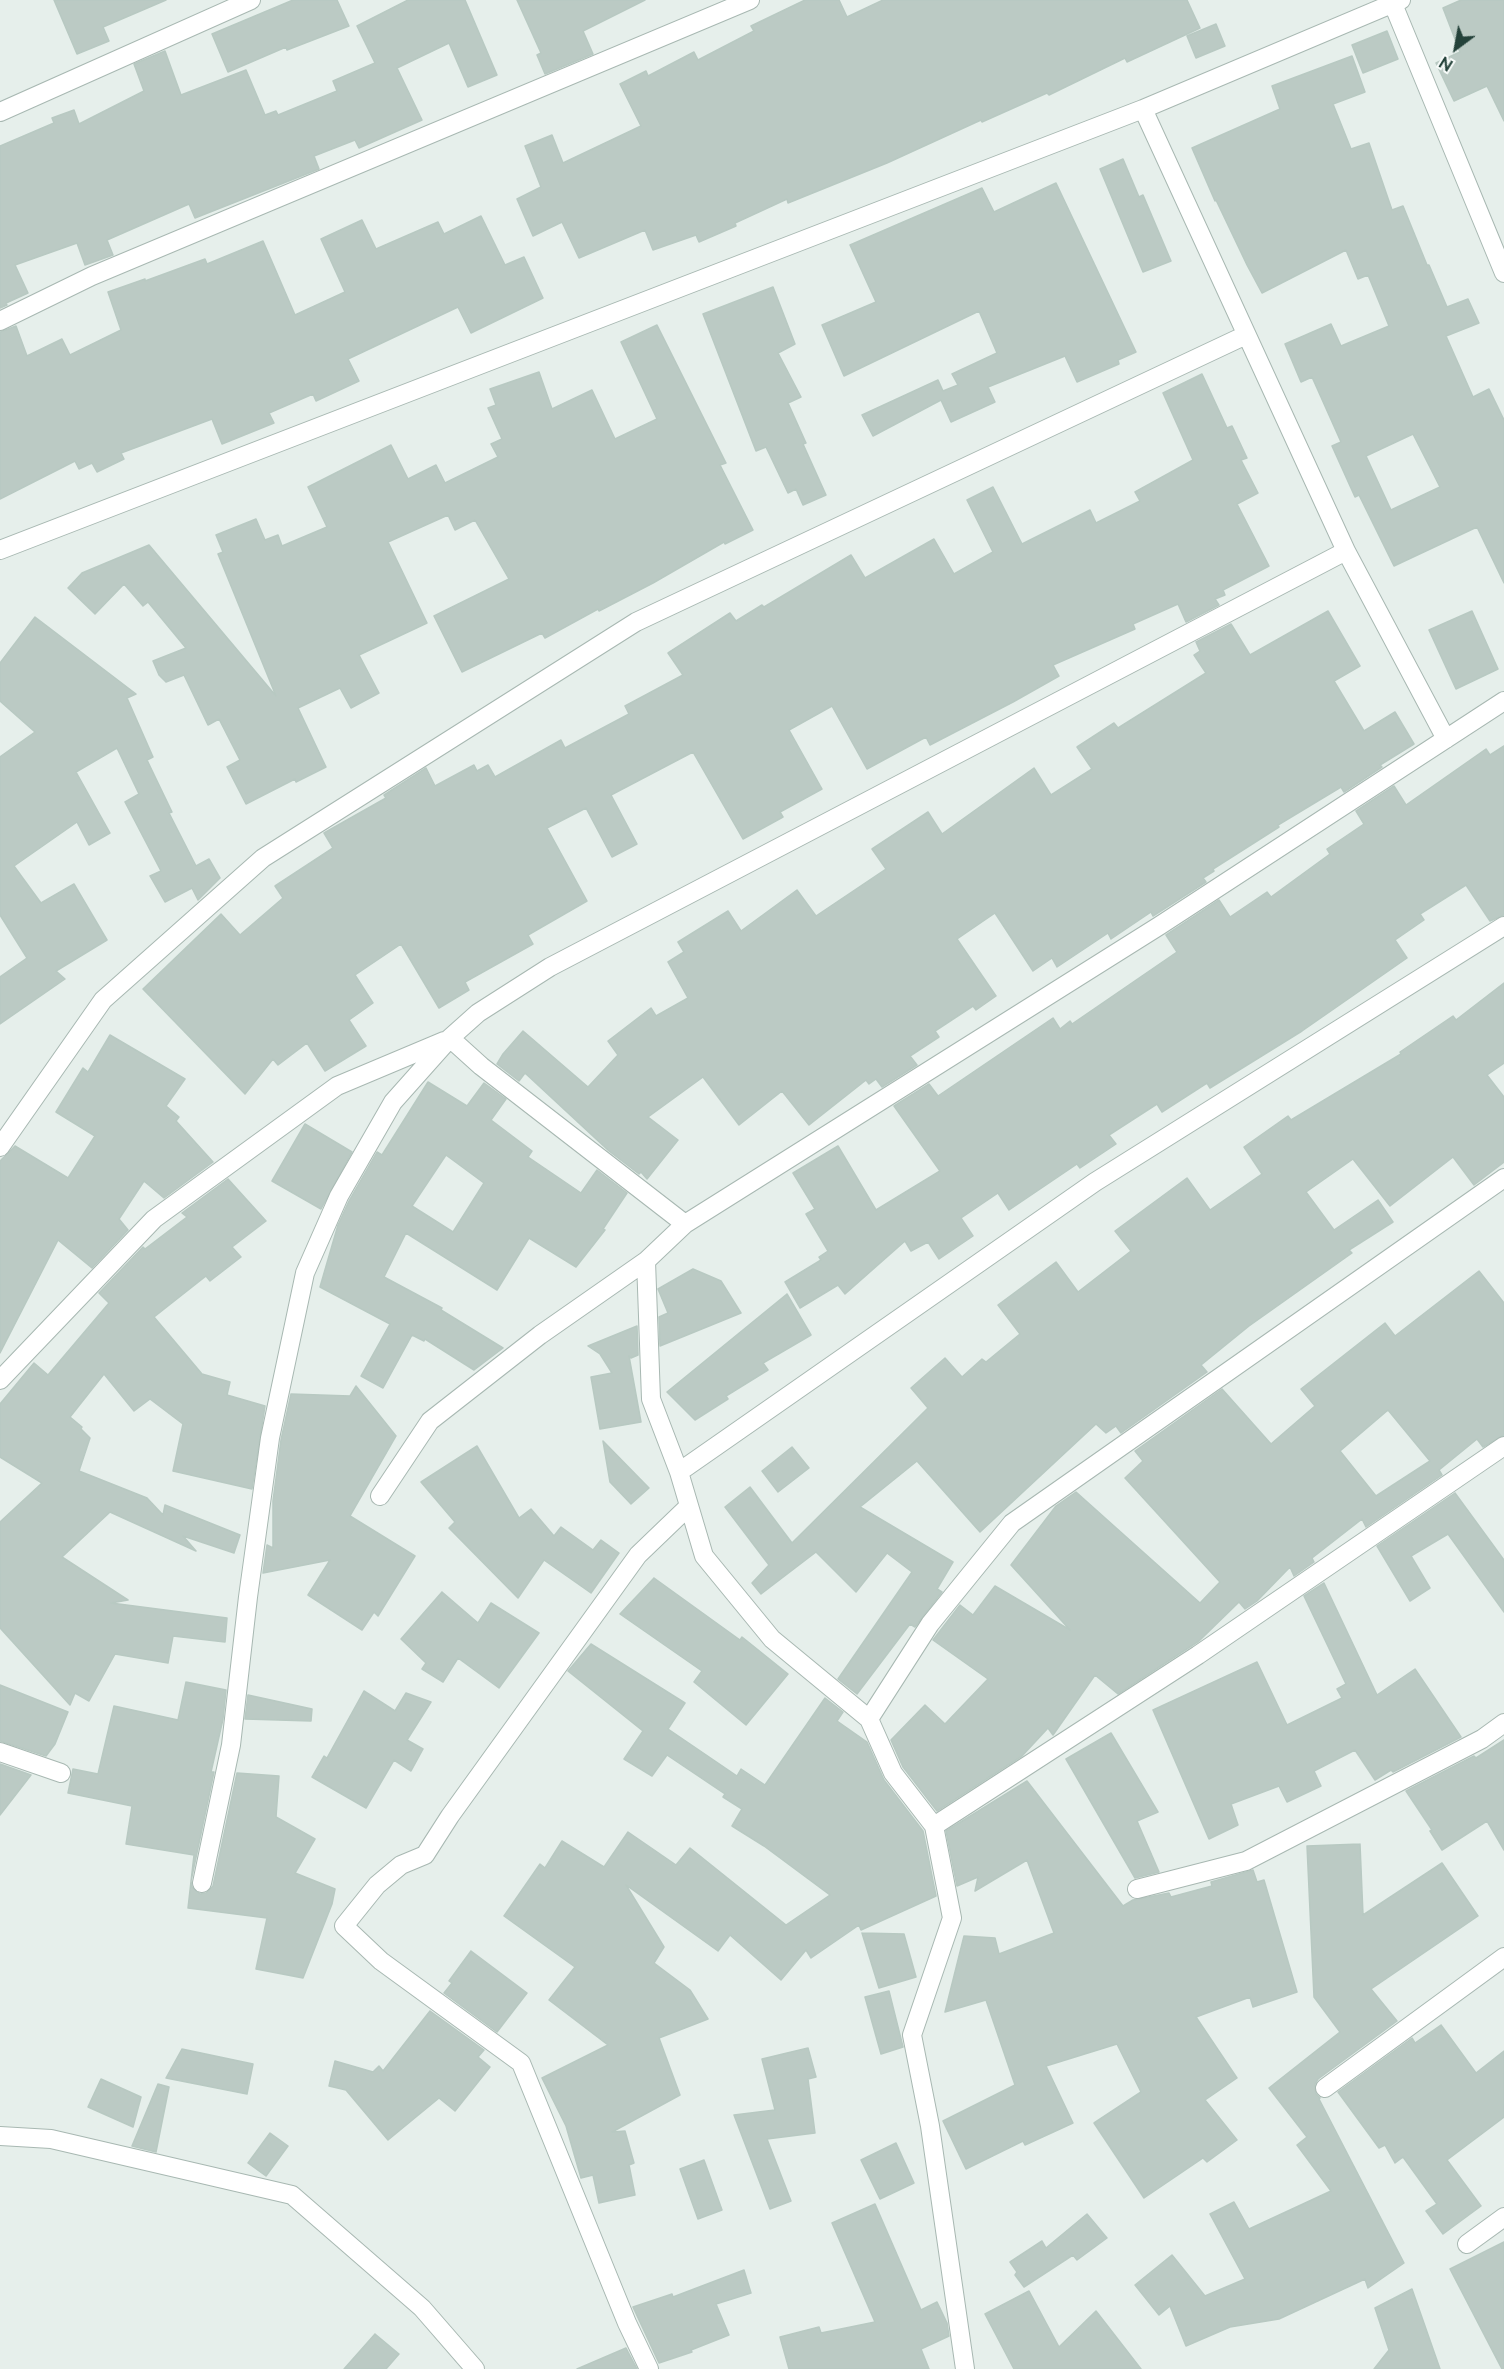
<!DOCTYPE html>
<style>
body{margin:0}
#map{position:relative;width:1504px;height:2369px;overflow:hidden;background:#e6efeb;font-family:Raleway,sans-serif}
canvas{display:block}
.north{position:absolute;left:1426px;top:18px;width:60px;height:60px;-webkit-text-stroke:4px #f7fbf9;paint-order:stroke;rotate:212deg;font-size:16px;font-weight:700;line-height:24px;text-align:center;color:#24423a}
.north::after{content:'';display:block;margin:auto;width:21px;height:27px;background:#24423a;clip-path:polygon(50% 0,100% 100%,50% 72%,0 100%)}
</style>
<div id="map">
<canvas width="1504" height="2369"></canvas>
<div class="north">N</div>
</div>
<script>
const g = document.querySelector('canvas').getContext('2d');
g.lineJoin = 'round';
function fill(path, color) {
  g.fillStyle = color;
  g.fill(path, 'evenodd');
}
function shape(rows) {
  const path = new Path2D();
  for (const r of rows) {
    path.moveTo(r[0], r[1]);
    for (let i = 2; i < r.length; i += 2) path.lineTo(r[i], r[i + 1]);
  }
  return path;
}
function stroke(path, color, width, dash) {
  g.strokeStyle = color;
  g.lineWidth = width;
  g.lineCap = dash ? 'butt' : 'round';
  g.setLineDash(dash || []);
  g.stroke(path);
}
const building = shape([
 [54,0,166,0,103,27,109,41,77,54,54,0],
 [293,0,337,0,349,26,287,50,286,47,228,72,212,34,293,0],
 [408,0,465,0,497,75,468,87,449,43,397,68,422,120,359,148,355,140,314,156,319,169,195,218,189,204,107,240,113,255,85,265,77,243,15,265,28,293,6,303,7,305,0,308,0,146,54,123,52,118,74,110,79,124,144,91,134,64,165,51,181,95,246,70,265,115,276,111,278,115,337,91,333,81,375,63,357,26,408,0],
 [517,0,645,0,583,31,593,54,545,74,537,55,541,53,517,0],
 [805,0,839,0,847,17,883,0,1187,0,1200,28,1127,62,1125,58,1049,95,1047,93,982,122,981,120,887,163,788,203,787,199,735,223,736,226,699,242,696,235,653,250,645,230,579,258,562,222,533,236,517,199,541,187,525,146,552,135,563,163,641,126,620,84,646,71,648,76,694,52,698,60,754,31,751,26,805,0],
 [1461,0,1504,0,1504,121,1487,86,1454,101,1436,63,1460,52,1443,8,1461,0],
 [1216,24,1225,46,1196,58,1187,36,1216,24],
 [1387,31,1398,59,1363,73,1352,45,1387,31],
 [1352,56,1365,92,1333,104,1351,149,1369,143,1392,210,1403,206,1427,265,1429,265,1447,307,1468,299,1479,323,1446,336,1473,397,1489,389,1504,420,1504,583,1477,527,1394,566,1359,495,1355,497,1332,446,1341,442,1312,377,1301,382,1285,344,1331,324,1341,346,1389,326,1368,275,1358,279,1346,250,1262,293,1247,265,1216,200,1215,201,1192,148,1280,109,1272,86,1352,56],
 [1413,434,1440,487,1391,510,1366,456,1413,434],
 [1123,159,1139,197,1143,195,1171,261,1143,272,1100,169,1123,159],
 [1056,183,1136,352,1118,360,1119,364,1077,382,1065,356,988,387,995,402,951,422,941,400,873,436,862,415,938,380,943,391,958,385,952,374,997,353,979,311,844,376,822,325,876,302,850,245,982,188,994,212,1056,183],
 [481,216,505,265,524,257,543,298,471,333,458,307,348,359,359,381,316,401,313,394,269,413,274,423,222,444,212,419,121,453,124,459,97,472,92,463,79,469,75,461,0,499,0,332,16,326,27,356,62,339,70,355,121,330,108,292,145,279,145,281,205,259,207,264,263,241,295,315,345,292,321,239,362,220,376,249,438,222,444,234,481,216],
 [773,287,795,344,778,353,801,397,788,403,806,443,803,444,826,495,803,505,796,489,788,493,766,447,756,451,703,314,773,287],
 [657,325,726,463,720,465,753,530,725,544,724,542,653,583,599,611,598,609,545,638,542,633,462,672,434,616,509,579,475,520,455,530,448,515,388,542,427,623,359,655,379,693,351,708,340,688,298,708,326,767,296,782,295,779,246,804,227,767,240,760,219,719,208,725,184,675,166,682,159,675,153,661,186,648,148,602,143,606,124,584,95,614,68,588,82,573,149,545,276,696,218,554,223,552,216,535,256,519,265,540,278,535,282,546,327,527,308,487,391,445,408,479,436,465,445,483,498,457,491,444,502,439,488,408,496,405,490,389,539,372,552,409,592,390,615,439,657,419,621,342,657,325],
 [1202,374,1227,428,1232,426,1247,458,1241,460,1258,493,1237,504,1269,566,1223,590,1225,595,1215,599,1219,605,1186,622,1178,604,1133,624,1135,629,1053,665,1059,676,1013,702,930,745,926,737,867,769,832,706,789,730,822,789,780,812,783,817,743,839,693,752,611,795,637,844,612,857,586,808,547,828,587,901,528,935,533,944,465,982,469,990,439,1008,401,944,355,975,373,1003,349,1020,366,1046,325,1071,307,1043,278,1065,273,1059,245,1094,143,989,221,914,240,935,283,898,275,886,333,848,324,833,386,798,384,795,426,768,435,786,474,765,477,771,488,765,495,777,561,740,565,748,629,714,625,706,683,675,668,653,730,613,736,621,762,605,764,607,851,555,865,578,934,539,954,574,993,552,967,500,993,487,1022,544,1090,510,1096,523,1140,501,1135,492,1193,460,1163,393,1202,374],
 [1328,611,1360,666,1334,681,1364,731,1395,712,1414,744,1380,765,1382,767,1344,792,1341,787,1278,825,1279,827,1213,869,1214,871,1203,878,1206,882,1153,916,1151,912,1111,939,1108,933,1057,967,1052,958,1033,971,995,913,957,939,996,996,976,1010,973,1006,935,1031,939,1037,910,1056,917,1065,882,1087,876,1079,869,1084,866,1080,809,1125,782,1091,739,1125,703,1077,648,1117,678,1140,647,1179,641,1172,639,1174,609,1151,525,1073,519,1081,497,1064,503,1054,523,1031,588,1087,618,1055,608,1041,651,1008,656,1016,688,998,668,962,684,952,678,942,728,911,741,931,797,890,816,916,886,869,872,849,928,812,942,834,1034,768,1051,795,1092,769,1077,747,1114,723,1118,728,1206,673,1194,655,1200,651,1196,642,1231,624,1250,655,1328,611],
 [1472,611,1498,669,1456,689,1429,630,1472,611],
 [35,617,136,694,127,698,153,757,147,760,172,812,169,813,196,866,209,859,220,878,198,900,192,888,165,902,150,876,161,871,125,802,139,794,117,748,76,772,110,833,89,845,77,822,14,866,41,903,74,884,107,940,56,971,65,979,0,1024,0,977,27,958,0,915,0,757,35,732,0,701,0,663,35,617],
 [1504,746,1504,915,1490,921,1466,885,1420,914,1424,920,1395,940,1407,958,1302,1031,1210,1088,1207,1083,1162,1112,1157,1104,1109,1135,1116,1144,1080,1168,1077,1164,1009,1210,998,1193,961,1218,973,1236,939,1259,928,1242,911,1251,905,1241,845,1294,838,1285,800,1308,785,1282,821,1260,819,1257,828,1251,806,1214,815,1209,793,1173,838,1146,876,1210,940,1171,894,1106,929,1084,938,1096,1053,1018,1060,1029,1070,1021,1072,1024,1177,952,1166,935,1219,900,1230,917,1267,892,1271,897,1330,854,1327,849,1364,824,1356,811,1394,786,1406,805,1486,749,1490,755,1504,746],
 [1504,983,1504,1063,1487,1075,1504,1097,1504,1162,1474,1185,1453,1157,1390,1206,1353,1159,1306,1192,1334,1230,1378,1200,1393,1222,1349,1250,1352,1253,1249,1326,1201,1365,1207,1372,1121,1433,1116,1426,1106,1433,1096,1424,980,1532,917,1461,860,1507,953,1562,937,1589,942,1592,915,1627,910,1624,857,1694,838,1679,912,1572,887,1553,856,1592,816,1552,761,1594,752,1583,769,1565,725,1507,750,1487,792,1543,928,1408,911,1388,945,1358,962,1377,982,1359,986,1362,1020,1334,998,1305,1056,1262,1078,1292,1131,1251,1115,1231,1187,1178,1210,1210,1262,1174,1244,1147,1288,1116,1291,1120,1401,1054,1400,1052,1453,1016,1456,1020,1504,983],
 [110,1035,185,1079,166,1106,179,1117,176,1121,213,1162,164,1198,144,1181,119,1219,128,1230,92,1268,58,1240,0,1353,0,1161,15,1146,68,1178,95,1136,56,1112,83,1068,88,1072,110,1035],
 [428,1082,467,1106,484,1083,506,1099,491,1120,532,1151,528,1157,581,1193,597,1170,627,1193,603,1229,605,1230,576,1267,529,1238,497,1290,406,1233,384,1277,442,1308,441,1310,503,1348,474,1370,425,1339,424,1341,412,1335,383,1388,361,1376,390,1324,320,1287,338,1225,349,1201,377,1152,382,1155,428,1082],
 [446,1155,484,1183,453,1232,412,1206,446,1155],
 [305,1124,352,1152,321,1209,272,1181,305,1124],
 [228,1179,266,1221,232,1247,241,1257,210,1281,206,1276,154,1317,202,1374,230,1382,227,1395,265,1406,252,1489,173,1471,183,1424,150,1399,134,1411,104,1374,70,1417,82,1427,81,1429,90,1438,79,1471,147,1498,163,1515,165,1505,240,1535,234,1553,183,1536,196,1551,110,1512,62,1557,128,1600,111,1603,227,1618,225,1642,173,1636,168,1663,115,1654,89,1701,75,1693,70,1705,0,1628,0,1522,42,1483,0,1457,0,1404,34,1363,48,1375,109,1303,99,1293,143,1247,145,1249,187,1217,182,1213,228,1179],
 [693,1269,721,1281,741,1313,660,1346,659,1317,668,1313,658,1289,693,1269],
 [1479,1271,1504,1303,1504,1435,1483,1447,1477,1439,1439,1470,1442,1475,1366,1527,1362,1519,1312,1558,1314,1562,1294,1576,1290,1567,1257,1601,1245,1609,1239,1602,1199,1641,1118,1694,1095,1675,1053,1735,1048,1728,1022,1756,937,1811,903,1767,891,1740,925,1705,945,1724,988,1679,933,1640,960,1605,973,1615,995,1586,1070,1630,1011,1565,1056,1506,1076,1492,1200,1603,1220,1582,1125,1478,1143,1461,1135,1451,1222,1389,1271,1444,1315,1406,1301,1389,1385,1323,1395,1336,1479,1271],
 [1388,1410,1430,1461,1376,1496,1340,1451,1388,1410],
 [787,1294,811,1335,763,1363,768,1370,726,1396,728,1399,695,1420,667,1392,787,1294],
 [637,1326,638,1355,631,1358,629,1356,641,1422,600,1429,591,1377,612,1373,600,1354,588,1346,637,1326],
 [356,1386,396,1436,350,1516,415,1556,378,1616,374,1612,362,1630,308,1595,330,1560,263,1573,267,1545,273,1548,273,1501,281,1440,291,1394,350,1396,356,1386],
 [603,1441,649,1488,631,1504,610,1482,603,1441],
 [477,1446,519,1518,531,1509,554,1536,561,1527,593,1550,601,1540,619,1553,591,1593,544,1560,518,1598,449,1528,455,1522,421,1482,477,1446],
 [792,1447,809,1468,778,1492,762,1471,792,1447],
 [1455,1493,1504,1560,1504,1612,1448,1534,1411,1556,1430,1588,1410,1601,1377,1546,1455,1493],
 [654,1578,740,1640,742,1637,788,1674,746,1725,694,1682,702,1671,620,1614,654,1578],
 [1324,1583,1377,1695,1415,1669,1461,1737,1393,1772,1391,1770,1375,1780,1355,1750,1314,1771,1321,1786,1287,1802,1279,1786,1231,1804,1238,1825,1209,1839,1153,1710,1257,1662,1287,1725,1342,1698,1337,1689,1346,1684,1304,1596,1324,1583],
 [442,1592,478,1623,491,1603,539,1633,499,1688,458,1658,443,1682,422,1669,426,1663,401,1639,442,1592],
 [591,1644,685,1703,668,1729,737,1776,741,1769,765,1785,825,1698,843,1712,837,1721,867,1742,884,1780,923,1831,936,1896,861,1930,859,1925,811,1958,806,1950,781,1980,730,1935,718,1951,626,1885,664,1947,654,1963,690,1990,708,2019,659,2038,680,2095,612,2132,625,2131,634,2163,629,2165,635,2195,599,2203,593,2175,581,2178,566,2126,542,2078,608,2045,549,2000,575,1967,504,1916,540,1864,545,1868,562,1841,604,1867,628,1832,676,1865,690,1848,786,1925,830,1895,764,1846,732,1826,742,1809,723,1797,725,1794,667,1755,652,1776,624,1759,643,1731,568,1671,591,1644],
 [186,1682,226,1690,223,1719,211,1772,214,1772,191,1881,192,1887,200,1894,206,1893,213,1886,237,1773,279,1776,276,1817,315,1839,295,1873,335,1889,332,1904,303,1978,256,1969,267,1918,188,1908,194,1855,126,1844,132,1806,68,1793,73,1769,98,1774,114,1706,178,1720,186,1682],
 [0,1685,68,1712,55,1744,46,1756,0,1741,0,1685],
 [364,1691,395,1711,406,1693,431,1702,407,1740,423,1749,411,1771,394,1760,366,1808,312,1777,324,1756,327,1758,364,1691],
 [248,1695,312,1709,311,1721,245,1719,248,1695],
 [1111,1733,1158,1812,1137,1821,1159,1872,1135,1878,1066,1759,1111,1733],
 [1504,1740,1504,1850,1487,1821,1442,1850,1430,1831,1432,1830,1406,1791,1474,1756,1476,1758,1504,1740],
 [0,1764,31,1775,0,1815,0,1764],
 [1027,1781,1123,1906,1133,1900,1169,1893,1171,1897,1212,1886,1211,1882,1253,1870,1257,1882,1264,1880,1297,1992,1253,2007,1250,1997,1196,2017,1237,2078,1205,2100,1237,2140,1207,2162,1203,2158,1144,2198,1094,2123,1141,2092,1117,2044,1046,2066,1073,2123,1025,2145,1023,2141,966,2169,943,2121,1015,2085,986,2000,945,2012,964,1936,995,1938,999,1954,1054,1933,1027,1860,975,1891,978,1877,957,1886,946,1831,1027,1781],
 [1360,1844,1363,1915,1442,1863,1478,1916,1371,1989,1397,2021,1318,2079,1315,2084,1316,2094,1320,2098,1319,2099,1404,2263,1368,2288,1365,2279,1279,2319,1230,2327,1186,2346,1170,2306,1159,2315,1135,2285,1172,2255,1205,2296,1245,2279,1210,2214,1234,2202,1249,2229,1331,2191,1297,2145,1307,2137,1269,2088,1340,2032,1314,1997,1307,1846,1360,1844],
 [862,1933,904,1934,916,1977,879,1988,862,1933],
 [471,1951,527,1993,497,2032,444,1993,452,1983,449,1981,471,1951],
 [889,1991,903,2047,881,2054,865,1997,889,1991],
 [430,2011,484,2050,478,2057,490,2067,455,2111,439,2098,388,2140,346,2090,329,2086,335,2061,373,2072,379,2066,383,2071,430,2011],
 [1441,2025,1476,2073,1504,2051,1504,2117,1447,2160,1481,2206,1443,2234,1426,2211,1437,2204,1403,2157,1395,2163,1385,2145,1379,2148,1338,2092,1412,2038,1415,2043,1441,2025],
 [808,2048,816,2077,808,2079,815,2133,767,2139,791,2201,770,2209,734,2115,775,2110,762,2059,808,2048],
 [182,2049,253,2064,247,2094,166,2078,182,2049],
 [101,2079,141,2097,133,2127,88,2107,101,2079],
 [158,2084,169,2087,156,2152,132,2146,158,2084],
 [270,2133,288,2146,266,2176,248,2163,270,2133],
 [896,2143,914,2183,880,2199,861,2160,896,2143],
 [704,2160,722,2210,698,2219,680,2169,704,2160],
 [875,2204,921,2310,937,2302,947,2323,949,2336,921,2349,929,2369,789,2369,780,2337,819,2327,821,2333,875,2322,832,2223,875,2204],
 [1087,2214,1107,2238,1077,2260,1073,2255,1024,2287,1015,2275,1017,2272,1010,2262,1042,2241,1046,2248,1087,2214],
 [1504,2242,1504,2369,1502,2369,1450,2269,1504,2242],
 [744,2270,751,2293,716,2304,729,2335,691,2350,692,2352,659,2363,633,2307,672,2294,673,2297,744,2270],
 [1412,2289,1440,2369,1374,2369,1389,2350,1375,2308,1412,2289],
 [1029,2291,1059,2347,1096,2311,1141,2369,1014,2369,985,2314,1029,2291],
 [375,2334,399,2354,386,2369,344,2369,375,2334],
 [626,2348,637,2369,577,2369,626,2348]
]);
const street = shape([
 [1393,4,1504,273],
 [1143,109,1346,551,1446,739],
 [0,112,251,0],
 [0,321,92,276,750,0],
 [0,550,1143,109,1401,0],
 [0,1147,103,1000,263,858,636,622,1246,335],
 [685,1224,1159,926,1504,701],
 [0,1380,154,1219,337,1086,444,1041],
 [679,1472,1095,1182,1504,926],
 [380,1496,430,1421,540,1335,646,1261],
 [869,1719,930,1624,1012,1523,1504,1178],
 [0,1752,61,1773],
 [934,1826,1198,1655,1504,1446],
 [202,1883,231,1745,248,1597,270,1438,305,1273,339,1196,393,1102,450,1038],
 [1137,1889,1246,1861,1482,1739,1504,1723],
 [1325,2088,1504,1957],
 [0,2136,51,2139,292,2195,422,2308,475,2369],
 [1467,2244,1504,2217],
 [649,2369,627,2323,521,2063,381,1961,344,1926,377,1885,401,1865,425,1855,450,1816,638,1555,689,1506],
 [965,2369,930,2126,912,2035,952,1918,934,1826,893,1773,869,1719,772,1639,704,1556,679,1472,651,1399,646,1261,685,1224,481,1066,450,1038,478,1013,550,967,1346,551]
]);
fill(building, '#bbcac4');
stroke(building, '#b8c9c2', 1.5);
stroke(street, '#a8b8b2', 20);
stroke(street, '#fff', 18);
</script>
